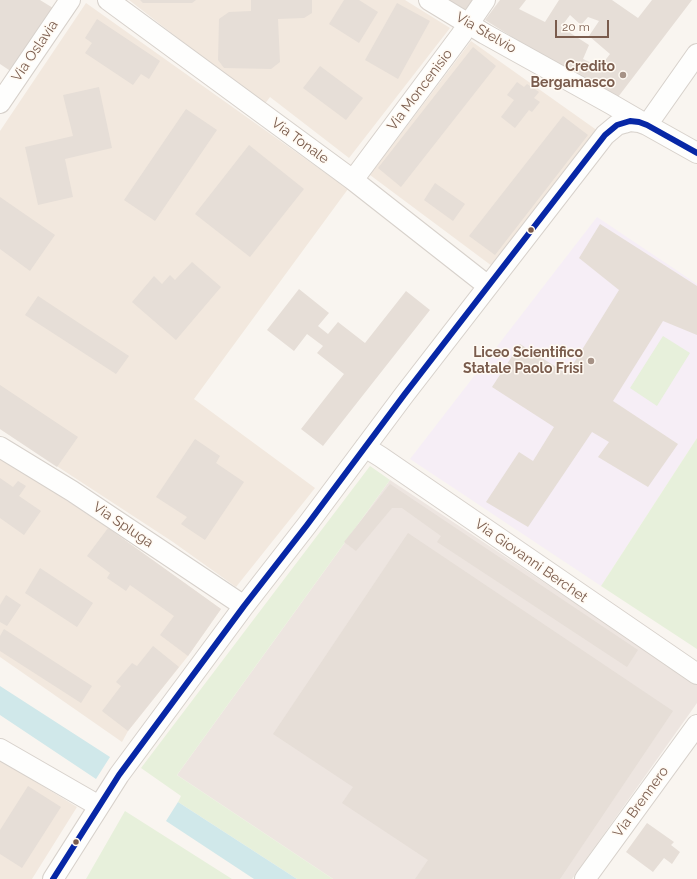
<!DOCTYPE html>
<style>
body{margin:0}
#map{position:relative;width:697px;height:879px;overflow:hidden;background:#f9f5f0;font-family:Raleway,sans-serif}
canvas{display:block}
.scale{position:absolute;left:555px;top:20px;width:54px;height:18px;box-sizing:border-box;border:2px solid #7a5c4d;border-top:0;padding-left:5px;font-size:12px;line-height:14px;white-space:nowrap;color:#7a5c4d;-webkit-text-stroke:3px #fffaf3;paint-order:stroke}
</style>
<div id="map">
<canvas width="697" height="879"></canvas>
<div class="scale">20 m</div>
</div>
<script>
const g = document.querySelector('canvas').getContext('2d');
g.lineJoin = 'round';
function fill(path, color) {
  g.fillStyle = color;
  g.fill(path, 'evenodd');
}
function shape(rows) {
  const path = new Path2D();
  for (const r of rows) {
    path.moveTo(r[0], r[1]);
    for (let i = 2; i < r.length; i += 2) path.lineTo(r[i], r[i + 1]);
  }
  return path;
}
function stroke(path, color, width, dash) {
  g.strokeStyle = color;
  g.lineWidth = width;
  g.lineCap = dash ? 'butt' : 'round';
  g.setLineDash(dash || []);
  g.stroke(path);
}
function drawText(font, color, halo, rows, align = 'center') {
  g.font = font + ' Raleway,sans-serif';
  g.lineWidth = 3;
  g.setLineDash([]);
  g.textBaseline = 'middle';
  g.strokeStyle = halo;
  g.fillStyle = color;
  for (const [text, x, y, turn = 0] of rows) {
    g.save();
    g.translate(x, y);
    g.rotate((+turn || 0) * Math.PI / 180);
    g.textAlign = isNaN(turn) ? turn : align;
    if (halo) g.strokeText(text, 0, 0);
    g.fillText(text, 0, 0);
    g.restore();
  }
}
const residential = shape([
 [129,0,405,0,450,28,349,158,270,97,264,105],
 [86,3,348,189,194,399,315,488,236,587,173,542,0,429,0,131],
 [471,41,598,131,492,266,370,175],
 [0,456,108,528,221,609,188,656,128,731,122,742,0,657],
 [0,760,77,807,32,879,0,879]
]);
const industrial = shape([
 [390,480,697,684,697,703,572,879,333,879,177,775]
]);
const education = shape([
 [597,217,697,284,697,438,601,586,410,459]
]);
const green = shape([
 [663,336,690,353,657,406,630,388],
 [697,438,697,649,601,586],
 [370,466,390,480,177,775,333,879,297,879,178,802,181,796,141,768],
 [125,811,232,879,86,879]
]);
const water = shape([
 [0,686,110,757,96,779,0,715],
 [178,802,297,879,254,879,166,821]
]);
const building = shape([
 [0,0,40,0,53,8,12,72,0,64],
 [140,0,196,0,192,3,143,3],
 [251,0,312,0,312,13,304,18,278,19,280,62,271,69,224,68,218,60,219,19,229,12,251,11],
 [344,0,359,0,378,12,359,43,329,24],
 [443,0,473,0,464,14],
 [500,0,526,0,519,9,545,22,559,0,612,0,638,18,652,0,692,0,615,101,485,20],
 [570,15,581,25,588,17,599,21,589,36,610,54,600,67,583,59,589,45,561,27],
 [397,3,430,21,398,79,365,60],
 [97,19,160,61,149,79,141,74,133,85,85,53,92,43,85,38],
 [473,47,496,66,401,187,378,168],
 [320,66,363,98,346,120,303,88],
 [517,82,524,87,527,84,539,92,534,98,540,102,532,112,529,110,515,128,501,117,514,100,507,95],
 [99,87,112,148,65,159,73,197,38,205,25,147,73,136,63,95],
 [186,109,217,130,155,221,124,200],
 [563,116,588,135,495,255,469,236],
 [249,145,304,189,250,257,195,214],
 [435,183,465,204,453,221,424,200],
 [0,197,55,235,30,271,0,249],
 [600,224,697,286,697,335,663,321,613,401,678,444,648,487,598,457,609,442,592,432,528,527,486,502,519,452,533,461,554,427,492,387,520,344,567,374,619,290,579,258],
 [192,262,221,287,176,340,132,302,154,276,162,284,170,275,175,280],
 [299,289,329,313,318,326,328,334,338,322,365,343,406,291,430,310,323,446,301,429,344,374,317,353,323,346,307,334,294,351,267,330],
 [38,296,129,356,116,374,25,315],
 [0,385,78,437,57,467,0,429],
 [195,439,220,456,216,463,244,482,205,540,181,524,187,517,156,497],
 [0,478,13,487,18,481,26,486,19,496,41,511,24,535,0,518],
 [390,484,638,650,627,667,437,542,441,536,402,508,392,508,356,551,344,542],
 [108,528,221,609,188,656,160,635,174,616,130,585,126,591,107,578,110,573,87,556],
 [408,533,673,711,560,879,415,879,428,860,342,803,353,787,273,734],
 [40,568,93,603,77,627,25,593],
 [6,595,21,605,7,626,0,622,0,605],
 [4,629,92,686,81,703,0,651,0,636],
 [153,646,179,667,128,731,102,711,121,686,116,682,132,663,137,666],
 [28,786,61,807,22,868,0,854,0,830],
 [647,823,674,842,671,845,680,852,672,864,664,858,653,872,626,852]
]);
const minor = shape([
 [108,0,353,180,488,286],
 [429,0,485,34,611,104,647,125,697,54],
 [0,103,70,0],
 [353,180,461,35,485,0],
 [0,447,72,491,244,606],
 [365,447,381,457,697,674],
 [0,749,99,806],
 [53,879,119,775,244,606,307,525,404,395,605,135,617,125,624,123,630,121,639,122,647,125,697,153],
 [585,879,697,725]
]);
const bus1 = shape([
 [53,879,119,775,244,606,307,525,404,395,605,135,617,125,630,121,639,122,647,125,697,153]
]);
const markers = [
 [623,75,4,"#a69286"],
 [531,230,3.5,"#7a5c4d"],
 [591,361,4,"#a69286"],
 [76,842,3.5,"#7a5c4d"]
];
const streetNames = [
 ["Via Stelvio",486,33,30],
 ["Via Oslavia",35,51,-56],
 ["Via Moncenisio",420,90,-53],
 ["Via Tonale",300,141,36],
 ["Via Spluga",123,525,34],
 ["Via Giovanni Berchet",531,561,35],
 ["Via Brennero",641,802,-54]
];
const poiNames = [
 ["Credito",615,67],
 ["Bergamasco",615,83],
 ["Liceo Scientifico",583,353],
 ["Statale Paolo Frisi",583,369]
];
fill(residential, '#f2e8de');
fill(industrial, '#ede5e0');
fill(education, '#f6eef6');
fill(green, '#e7f0db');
fill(water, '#d0e8ea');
fill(building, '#e6ded7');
stroke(minor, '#d7d1cb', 22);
stroke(minor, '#fefefd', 20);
stroke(bus1, '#0727a6', 6);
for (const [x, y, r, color] of markers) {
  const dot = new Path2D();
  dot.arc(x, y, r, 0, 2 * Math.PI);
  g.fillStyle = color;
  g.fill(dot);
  stroke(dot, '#fffaf3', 1.5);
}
drawText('14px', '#7a5c4d', '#fffaf3', streetNames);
drawText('bold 14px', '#7a5c4d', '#fffaf3', poiNames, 'right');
</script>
